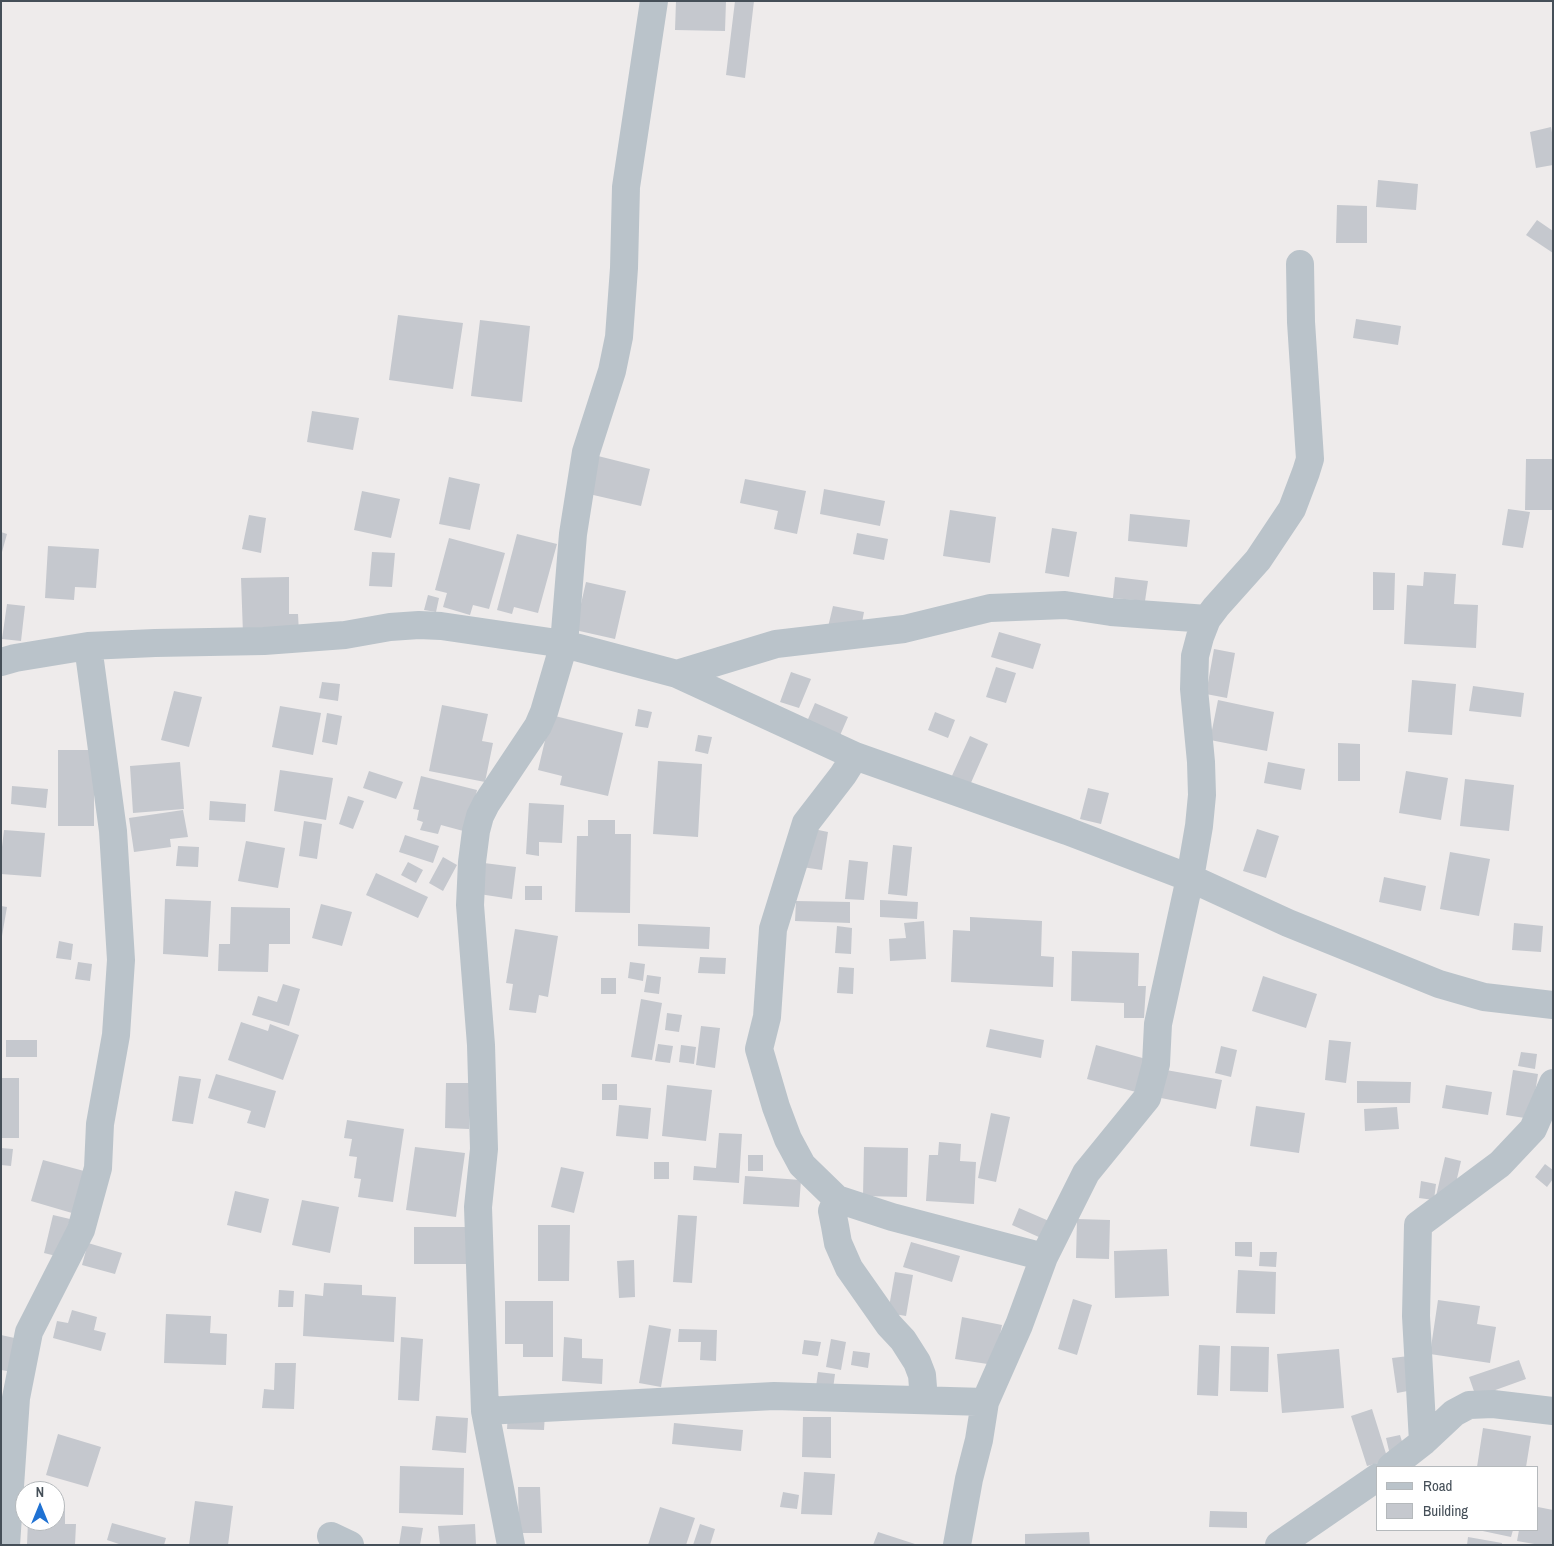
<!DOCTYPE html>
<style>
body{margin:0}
#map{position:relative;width:1554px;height:1546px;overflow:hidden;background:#eeebeb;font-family:"Archivo Narrow",sans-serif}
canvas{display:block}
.frame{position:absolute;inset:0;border:2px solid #454f58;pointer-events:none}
.legend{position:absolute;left:1376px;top:1466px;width:162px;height:65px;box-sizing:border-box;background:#fff;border:1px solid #b5b9bc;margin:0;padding:6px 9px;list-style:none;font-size:15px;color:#454f58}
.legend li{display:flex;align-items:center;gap:10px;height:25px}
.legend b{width:25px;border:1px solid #b5b9bc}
.north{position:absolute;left:15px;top:1481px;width:50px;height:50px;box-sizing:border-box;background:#fff;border:1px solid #b5b9bc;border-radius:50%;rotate:0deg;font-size:14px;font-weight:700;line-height:20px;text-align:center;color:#454f58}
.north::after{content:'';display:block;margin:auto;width:18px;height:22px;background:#2072d3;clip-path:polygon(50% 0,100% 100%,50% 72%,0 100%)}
</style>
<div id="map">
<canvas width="1554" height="1546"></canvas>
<div class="frame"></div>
<ul class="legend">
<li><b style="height:6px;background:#bac3ca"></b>Road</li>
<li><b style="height:14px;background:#c5c8ce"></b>Building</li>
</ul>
<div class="north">N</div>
</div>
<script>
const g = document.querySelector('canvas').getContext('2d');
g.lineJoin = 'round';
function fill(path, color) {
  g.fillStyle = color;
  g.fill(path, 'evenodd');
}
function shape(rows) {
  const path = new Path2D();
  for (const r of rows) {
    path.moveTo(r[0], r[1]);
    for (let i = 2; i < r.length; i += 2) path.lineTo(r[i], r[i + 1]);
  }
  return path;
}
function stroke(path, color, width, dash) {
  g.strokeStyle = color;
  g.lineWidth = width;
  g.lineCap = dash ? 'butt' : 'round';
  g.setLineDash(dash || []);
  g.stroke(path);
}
const building = shape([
 [676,1,726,1,725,31,675,30],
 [735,1,754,1,745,78,726,75],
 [1551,127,1553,138,1553,165,1536,168,1530,132],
 [1378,180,1418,184,1416,210,1376,207],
 [1337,205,1367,206,1367,243,1336,243],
 [1537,220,1553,231,1553,253,1526,235],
 [398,315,463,323,453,389,389,380],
 [1356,319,1401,326,1398,345,1353,338],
 [480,320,530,326,522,402,471,396],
 [312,411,359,418,353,450,307,442],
 [598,456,650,469,641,506,589,494],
 [1526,459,1553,459,1553,510,1525,510],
 [449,477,480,484,470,530,439,524],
 [745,479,806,491,797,534,774,529,778,511,740,503],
 [824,489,885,501,880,526,820,514],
 [362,491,400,499,391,538,354,530],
 [1508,509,1530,512,1523,548,1502,545],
 [950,510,996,517,990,563,943,556],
 [1130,514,1190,520,1187,547,1128,541],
 [249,515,266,518,261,553,242,549],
 [1052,528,1077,532,1069,577,1045,573],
 [1,532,7,534,2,552,1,552],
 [857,533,888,539,884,560,853,554],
 [517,534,557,544,538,613,514,607,512,614,497,610],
 [449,538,505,553,489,609,473,605,470,615,443,607,447,593,435,590],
 [48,546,99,549,96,588,75,587,74,600,45,598],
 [372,552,395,553,392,587,369,586],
 [1373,572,1395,573,1394,610,1373,610],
 [1424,572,1456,574,1454,604,1478,605,1476,648,1404,644,1407,585,1423,586],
 [289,577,289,614,298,614,299,633,243,634,241,578],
 [1115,577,1148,581,1145,601,1113,598],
 [586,582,626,591,615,639,575,630],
 [428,595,439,598,436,612,424,610],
 [7,604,25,606,21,641,2,639],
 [833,606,864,612,860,633,828,627],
 [999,632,1041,644,1033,669,991,657],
 [1214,649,1235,653,1227,698,1206,694],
 [996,667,1016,673,1006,703,986,697],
 [791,672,811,679,799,708,780,702],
 [1412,680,1456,684,1452,735,1408,732],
 [322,682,340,684,338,701,319,698],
 [1473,686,1524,693,1521,717,1469,711],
 [174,691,202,697,189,747,161,740],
 [1218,700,1274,712,1267,751,1210,740],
 [815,703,848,717,838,740,805,726],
 [442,705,488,714,482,741,493,743,485,782,429,771],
 [280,706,321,713,313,755,272,747],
 [638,709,652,712,648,728,635,726],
 [935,712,955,720,948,738,928,730],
 [327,713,342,716,337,745,322,742],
 [551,715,623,733,608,796,560,785,562,776,538,770],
 [698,735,712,737,708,754,695,751],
 [970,736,988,744,970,785,951,778],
 [1338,743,1360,744,1360,781,1338,781],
 [58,750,94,750,94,826,58,826],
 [658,761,702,764,698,837,653,834],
 [180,762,184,809,133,813,130,766],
 [1268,762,1305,769,1301,790,1264,783],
 [280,770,333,778,326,820,274,811],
 [369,771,403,782,396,799,363,788],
 [1406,771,1448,778,1441,820,1399,813],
 [421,776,477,790,467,832,441,825,438,834,420,830,423,822,417,820,419,810,413,809],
 [1465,779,1514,785,1509,831,1460,826],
 [12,786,48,789,46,808,11,804],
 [1088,788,1109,793,1101,824,1080,819],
 [348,796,364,801,353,829,339,824],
 [210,801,246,804,245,822,209,820],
 [529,803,564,805,562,843,539,842,539,856,526,854],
 [183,810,188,837,170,839,171,847,134,852,129,818],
 [588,820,615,820,615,834,631,834,630,913,575,912,577,836,588,836],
 [304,821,322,824,317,859,299,856],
 [809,828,828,832,822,870,802,867],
 [1257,829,1279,836,1266,878,1243,871],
 [4,830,45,833,41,877,1,874,1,847,2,847],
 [405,835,439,846,433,863,399,852],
 [246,841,285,848,278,888,238,881],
 [893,845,912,847,907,896,888,894],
 [178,846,199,847,198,867,176,866],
 [1450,852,1490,859,1479,916,1440,909],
 [443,857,457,865,443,891,429,883],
 [849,860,868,862,864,900,845,899],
 [408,862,423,870,416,883,401,875],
 [484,863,516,867,512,899,479,894],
 [376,873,428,897,418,918,366,895],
 [1384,877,1426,886,1421,911,1379,902],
 [525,886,542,886,542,900,525,900],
 [165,899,211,901,208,957,163,954],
 [880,900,918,902,917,919,880,917],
 [796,901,850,902,850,923,795,921],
 [321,904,352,912,342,946,312,938],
 [1,906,7,907,2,936,1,936],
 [231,907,290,908,290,944,269,944,268,972,218,971,219,944,230,944],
 [970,917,1042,921,1041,956,1054,957,1053,987,951,982,953,930,970,931],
 [924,921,926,959,890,961,889,939,906,938,904,923],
 [1514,923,1543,926,1541,952,1512,950],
 [638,924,710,927,709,949,638,946],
 [837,926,852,928,851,954,835,953],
 [515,929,558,936,548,997,539,995,536,1013,509,1010,513,984,506,983],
 [59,941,73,944,71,960,56,958],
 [1072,951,1139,953,1138,986,1146,986,1144,1018,1124,1018,1124,1003,1071,1001],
 [700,957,726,958,725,974,698,973],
 [78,962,92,964,90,981,75,979],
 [630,962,645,964,643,981,628,978],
 [839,967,854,968,853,994,837,993],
 [647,975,661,977,659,994,644,992],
 [1263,976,1317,994,1306,1028,1252,1011],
 [601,978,616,978,616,994,601,994],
 [283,984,300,989,289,1026,252,1015,258,996,277,1002],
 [641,999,662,1003,652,1060,631,1057],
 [667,1013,682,1015,679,1032,665,1030],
 [241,1022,268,1031,270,1024,299,1035,283,1080,228,1060],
 [701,1026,720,1028,715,1068,696,1065],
 [990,1029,1044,1040,1041,1058,986,1047],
 [6,1040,37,1040,37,1057,6,1057],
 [1329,1040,1351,1042,1346,1083,1325,1080],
 [658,1044,673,1046,670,1063,655,1061],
 [681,1045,696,1047,694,1064,679,1062],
 [1096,1045,1146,1059,1136,1092,1087,1079],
 [1221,1046,1237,1050,1231,1077,1215,1073],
 [1521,1052,1537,1054,1535,1069,1518,1066],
 [1166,1070,1222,1080,1216,1109,1161,1098],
 [1513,1070,1538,1074,1531,1119,1506,1115],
 [216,1074,276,1091,265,1128,247,1123,251,1111,208,1098],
 [179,1076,201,1079,193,1124,172,1121],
 [1,1078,19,1078,19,1138,1,1138],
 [1357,1081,1411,1082,1410,1103,1357,1103],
 [446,1083,469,1083,469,1129,445,1128],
 [602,1084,617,1084,617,1100,602,1100],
 [667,1085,712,1090,706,1141,662,1136],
 [1446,1085,1492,1092,1488,1115,1442,1108],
 [619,1105,651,1108,648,1139,616,1136],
 [1256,1106,1305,1113,1299,1153,1250,1146],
 [1397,1107,1399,1129,1365,1131,1364,1109],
 [991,1113,1010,1117,996,1182,978,1178],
 [347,1120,404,1129,393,1202,358,1197,361,1179,354,1178,357,1157,349,1156,352,1139,344,1138],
 [719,1133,742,1134,739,1183,693,1180,694,1166,716,1168],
 [939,1142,961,1144,960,1161,976,1162,974,1204,926,1201,929,1155,938,1155],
 [415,1147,465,1153,456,1217,406,1210],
 [864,1147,908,1148,907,1197,863,1196],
 [1,1148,13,1149,11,1166,1,1165],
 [748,1155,763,1155,763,1171,748,1171],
 [1445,1157,1461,1161,1450,1209,1434,1205],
 [43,1160,84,1171,72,1213,31,1201],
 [654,1162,669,1162,669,1179,654,1179],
 [1545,1164,1553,1170,1553,1179,1547,1187,1535,1177],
 [561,1167,584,1172,574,1213,551,1207],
 [745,1176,801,1180,799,1207,743,1204],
 [1421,1181,1436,1184,1434,1200,1419,1198],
 [235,1191,269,1199,261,1233,227,1225],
 [302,1200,339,1207,330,1253,292,1245],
 [1019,1208,1049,1221,1041,1238,1012,1225],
 [53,1215,70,1219,60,1257,44,1253],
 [678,1215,697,1216,692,1283,673,1282],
 [1077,1219,1110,1220,1109,1259,1076,1258],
 [538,1225,570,1225,569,1281,538,1281],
 [414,1227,469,1227,469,1264,414,1264],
 [911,1242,960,1256,952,1282,903,1267],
 [1235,1242,1252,1242,1252,1257,1235,1256],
 [88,1243,122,1253,115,1274,82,1265],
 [1167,1249,1169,1296,1115,1298,1114,1251],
 [1260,1252,1277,1252,1276,1267,1259,1266],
 [634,1260,635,1297,619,1298,617,1261],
 [1238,1270,1276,1272,1275,1314,1236,1313],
 [895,1272,913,1275,906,1316,888,1313],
 [324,1283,362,1285,362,1295,396,1297,394,1342,303,1336,305,1294,323,1296],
 [279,1290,294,1291,293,1307,278,1307],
 [1073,1299,1092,1305,1077,1355,1058,1349],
 [1438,1300,1480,1306,1477,1324,1496,1327,1490,1363,1430,1354],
 [505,1301,553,1301,553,1357,523,1357,523,1344,505,1344],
 [72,1310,97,1317,94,1330,106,1333,101,1351,53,1338,57,1321,68,1323],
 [166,1314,211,1316,210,1333,227,1334,226,1365,164,1363],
 [962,1317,1002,1325,994,1365,955,1359],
 [649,1325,671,1329,661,1387,639,1383],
 [679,1329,717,1330,716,1361,700,1360,701,1342,678,1342],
 [1,1335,19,1339,13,1372,1,1370],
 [401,1337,423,1339,419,1401,398,1400],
 [564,1337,582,1339,582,1358,603,1359,602,1384,562,1381],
 [831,1339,846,1342,841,1370,826,1367],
 [804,1340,821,1342,818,1356,802,1354],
 [1199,1345,1220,1346,1218,1396,1197,1395],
 [1231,1346,1269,1347,1268,1392,1230,1391],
 [1339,1349,1344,1408,1282,1413,1277,1354],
 [853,1351,870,1353,868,1368,851,1365],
 [1409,1356,1413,1390,1397,1393,1392,1358],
 [1519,1360,1526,1379,1476,1397,1469,1377],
 [275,1363,296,1363,294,1409,262,1408,264,1389,274,1390],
 [818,1372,835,1374,833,1389,816,1387],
 [1372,1409,1388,1460,1367,1466,1351,1416],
 [508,1412,545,1413,544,1430,507,1429],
 [436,1416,468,1418,466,1453,432,1450],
 [803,1417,831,1417,831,1458,802,1457],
 [674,1423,743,1430,741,1451,672,1444],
 [1483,1428,1531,1436,1526,1467,1477,1467],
 [58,1434,101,1447,88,1487,46,1475],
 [1400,1435,1405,1451,1390,1455,1386,1438],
 [400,1466,464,1468,463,1515,399,1513],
 [804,1472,835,1474,832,1515,801,1514],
 [518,1487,540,1487,542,1533,519,1533],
 [783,1492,799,1495,797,1509,780,1507],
 [195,1501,233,1506,228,1545,189,1545],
 [55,1507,65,1508,65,1524,76,1524,75,1545,27,1545,28,1521,55,1521],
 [660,1507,695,1518,686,1545,648,1545],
 [1538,1507,1553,1510,1553,1545,1540,1545,1517,1541,1519,1530,1538,1530],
 [1210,1511,1247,1512,1247,1528,1209,1527],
 [112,1523,166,1538,164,1545,122,1545,107,1540],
 [475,1524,476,1545,440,1545,438,1526],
 [700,1524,715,1529,710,1545,693,1545],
 [402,1526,423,1528,420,1545,399,1545],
 [1478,1530,1513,1530,1511,1537],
 [878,1532,915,1544,915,1545,873,1545],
 [1089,1532,1090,1545,1025,1545,1025,1534],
 [1468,1537,1502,1543,1502,1545,1467,1545]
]);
const minor = shape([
 [1,662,15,658,88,646,155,643,264,641,345,635,390,627,419,625,441,626,564,644,677,674,855,756,1067,831,1190,878,1288,923,1439,984,1484,997,1553,1005],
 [677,674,776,644,904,629,990,608,1065,605,1111,612,1207,619],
 [855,756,843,775,806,823,773,929,767,1017,759,1049,776,1107,788,1139,802,1165,837,1199,892,1217,1044,1257],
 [837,1199,832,1211,835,1226,838,1243,849,1268,889,1325,903,1340,917,1362,922,1375,924,1400],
 [485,1411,774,1396,985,1402],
 [1423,1442,1416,1316,1418,1225,1500,1164,1533,1129,1553,1083],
 [1391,1467,1423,1442,1454,1413,1469,1405,1493,1404,1553,1411],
 [331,1536,350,1545],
 [6,1545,16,1398,29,1332,81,1230,98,1168,100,1124,116,1035,121,960,113,831,88,646],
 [511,1545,485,1411,478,1207,484,1149,481,1045,470,905,472,862,476,831,480,816,486,804,538,726,544,712,564,644,573,534,586,452,612,371,619,337,624,268,626,187,654,1],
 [957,1545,969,1479,979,1440,985,1402,1019,1325,1044,1257,1086,1173,1147,1098,1156,1064,1158,1024,1190,878,1199,826,1202,795,1201,762,1194,689,1195,656,1200,637,1207,619,1216,607,1258,560,1292,509,1306,472,1310,459,1301,322,1300,264],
 [1279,1545,1378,1477]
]);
fill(building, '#c5c8ce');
stroke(minor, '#bac3ca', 28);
</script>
